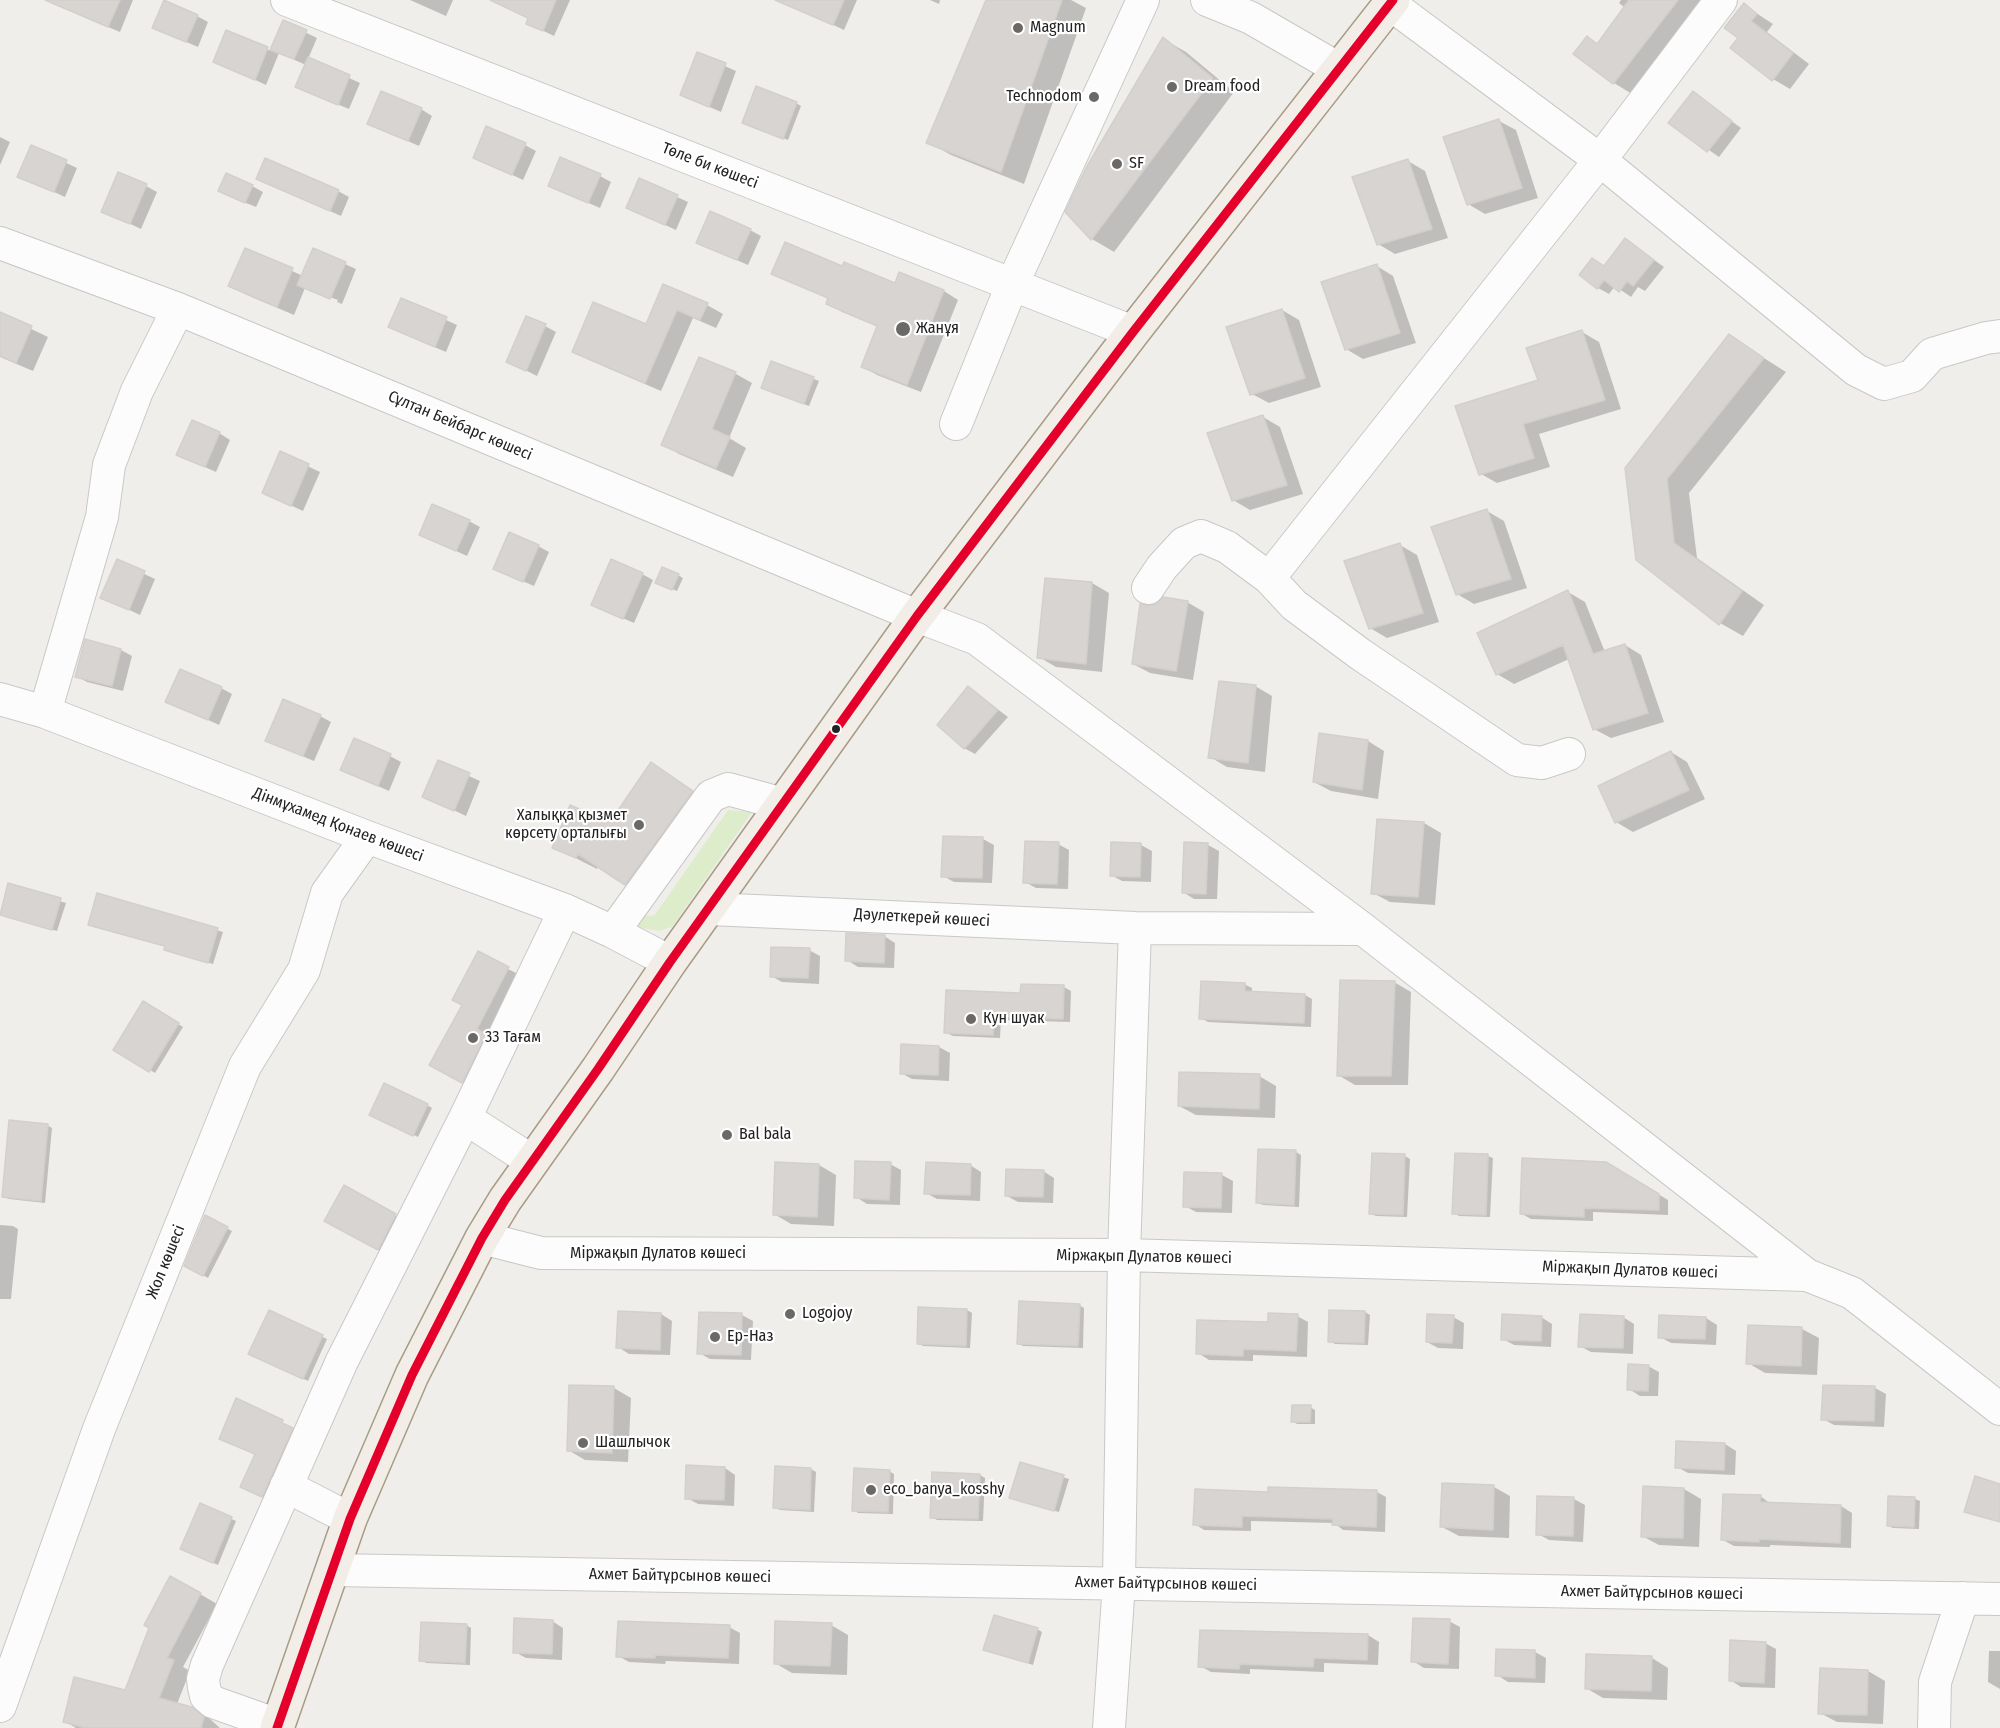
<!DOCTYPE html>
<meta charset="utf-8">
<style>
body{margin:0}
canvas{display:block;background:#f0eeeb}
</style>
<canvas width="2000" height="1728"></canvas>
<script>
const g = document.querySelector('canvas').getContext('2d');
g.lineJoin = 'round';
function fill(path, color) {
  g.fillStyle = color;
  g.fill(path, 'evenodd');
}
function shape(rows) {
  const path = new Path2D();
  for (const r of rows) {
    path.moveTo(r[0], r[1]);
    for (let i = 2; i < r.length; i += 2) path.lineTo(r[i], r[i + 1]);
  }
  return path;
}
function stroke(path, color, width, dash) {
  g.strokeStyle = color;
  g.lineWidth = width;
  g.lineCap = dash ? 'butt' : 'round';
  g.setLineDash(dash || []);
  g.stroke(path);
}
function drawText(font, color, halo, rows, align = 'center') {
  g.font = font + ' "Fira Sans Condensed",sans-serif';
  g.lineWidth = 4.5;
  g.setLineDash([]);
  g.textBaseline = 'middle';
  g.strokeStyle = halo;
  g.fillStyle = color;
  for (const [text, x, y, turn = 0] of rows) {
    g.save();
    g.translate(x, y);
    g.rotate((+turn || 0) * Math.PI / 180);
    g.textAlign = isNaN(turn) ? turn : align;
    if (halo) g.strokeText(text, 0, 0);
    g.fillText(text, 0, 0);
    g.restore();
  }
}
const grass = shape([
 [728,810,752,812,672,927,659,931,630,926,637,915,654,916]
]);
const shadow = shape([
 [67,0,133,0,120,32,75,13],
 [410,0,453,0,446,16],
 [491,0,570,0,554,36,527,23,529,18],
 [807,0,857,0,844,30,802,10],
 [930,0,940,0,939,4],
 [988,0,1071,0,1086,8,1024,184,951,155,928,142],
 [1621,0,1704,0,1632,94,1614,83,1588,38,1598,44,1625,8,1619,3],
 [1744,5,1773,24,1767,32,1809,64,1790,89,1773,79,1732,48,1740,38],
 [197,16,208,22,198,47,165,33],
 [284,22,317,38,308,59,360,83,349,109,308,92,306,65,279,53,266,85,215,61,227,32,271,51],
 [1163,39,1186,52,1234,92,1114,252,1092,239,1067,212],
 [698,54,736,71,721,112,682,95],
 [1693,93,1741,128,1719,157,1670,123],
 [796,103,801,106,788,140,749,125],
 [421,109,432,116,419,146,369,124],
 [1499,121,1516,130,1538,198,1485,214,1468,204],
 [0,137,10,142,0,165],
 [525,145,536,151,523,180,475,157],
 [32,147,77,168,65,197,19,176],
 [1408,161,1425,171,1448,238,1395,254,1378,244],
 [600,176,611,182,600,208,561,191],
 [258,179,338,191,349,197,341,216],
 [640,180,688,202,676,230,628,208],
 [146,186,157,192,141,229,103,211],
 [252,186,263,192,256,207,231,197],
 [750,230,761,236,748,265,709,248],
 [1626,240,1664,267,1645,291,1638,287,1631,297,1615,286,1609,294,1598,288,1606,267],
 [246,250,303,276,314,250,356,269,342,304,337,302,338,300,305,288,294,315,247,295,230,285],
 [1377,266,1393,276,1416,343,1363,359,1346,349],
 [843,268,895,285,900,274,944,291,958,300,921,392,877,375,863,367,879,327,842,312,828,303,829,299,773,273],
 [664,286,707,305,723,314,716,328,693,318,661,391,589,360,574,351,647,326],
 [402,300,457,325,446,352,401,333],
 [1282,310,1299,320,1321,387,1269,403,1252,394],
 [0,314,48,337,33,371,0,357],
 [545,326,556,332,537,376,519,367],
 [1582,332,1599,342,1621,409,1539,434,1550,467,1497,483,1481,474,1540,381],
 [1729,336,1786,372,1689,493,1697,558,1764,605,1743,636,1720,623,1627,469],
 [700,359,736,374,752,383,729,438,746,448,733,477,679,454,663,444],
 [772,363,819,381,809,406,768,390],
 [1263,417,1280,427,1303,494,1250,510,1233,500],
 [219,433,230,440,216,472,178,455],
 [280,453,320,472,303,511,264,493],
 [1487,511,1504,521,1527,588,1474,604,1457,594],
 [469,521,480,527,467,556,421,535],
 [1400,545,1417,555,1439,622,1387,638,1370,628],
 [538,546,549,552,534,586,506,574],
 [117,561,155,579,140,615,102,597],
 [642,574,653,580,634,623,604,610],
 [678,575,683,578,677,591,662,585],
 [1092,583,1109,593,1102,672,1056,667,1039,657],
 [1568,592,1585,602,1605,652,1625,645,1641,655,1664,722,1611,738,1594,729,1569,659,1514,684,1497,674],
 [1187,602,1204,612,1193,680,1150,673,1133,664,1147,607],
 [86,641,121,650,132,656,123,691,87,682,76,676],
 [1255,686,1272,696,1265,772,1227,767,1210,757],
 [221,688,232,694,219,725,167,701],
 [969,688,1008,717,975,754,964,748],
 [320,716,331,722,314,761,278,746],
 [1368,741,1384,751,1378,799,1331,791,1314,782],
 [1671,752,1687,762,1705,799,1633,832,1616,822],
 [390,756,401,762,389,791,353,775],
 [438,762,480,781,466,816,424,796],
 [652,764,712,804,646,896,598,866,597,869,554,847,610,824],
 [1424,823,1441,833,1435,905,1390,902,1373,893],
 [983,839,994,845,992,883,954,882,943,876],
 [1058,844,1069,850,1068,889,1036,888,1025,882],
 [1141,845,1152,851,1151,882,1122,881,1111,875],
 [1208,845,1219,851,1217,899,1194,899,1183,892],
 [9,885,66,903,57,931,1,914],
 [98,895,223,932,213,964,170,952,166,947,94,927],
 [884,936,895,943,894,968,858,967,847,960],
 [809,950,820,956,819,984,782,982,771,976],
 [508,969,520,975,474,1088,431,1064],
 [1394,982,1411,992,1408,1085,1355,1085,1338,1075],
 [1244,984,1252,988,1252,993,1305,995,1312,999,1311,1027,1208,1022,1201,1018],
 [1064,987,1071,991,1070,1022,1001,1020,1000,1038,953,1036,945,1032,1022,995],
 [144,1003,183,1027,155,1073,115,1049],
 [939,1047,950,1053,949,1081,912,1079,901,1073],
 [1259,1076,1276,1086,1275,1118,1196,1115,1179,1106],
 [427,1105,432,1108,418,1137,376,1117],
 [47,1125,52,1128,45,1203,9,1199,4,1197],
 [1296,1152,1301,1155,1299,1207,1263,1205,1258,1203],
 [1405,1156,1410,1159,1407,1217,1376,1216,1371,1214],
 [1488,1156,1493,1158,1490,1217,1459,1216,1454,1213],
 [1606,1163,1668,1200,1668,1215,1593,1212,1593,1221,1531,1219,1522,1214],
 [890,1164,901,1170,900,1205,867,1204,856,1197],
 [819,1165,836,1175,834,1226,791,1224,774,1214],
 [970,1165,981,1172,980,1201,937,1199,926,1193],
 [1043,1171,1054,1178,1053,1203,1018,1202,1007,1196],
 [1222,1175,1233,1181,1232,1213,1196,1212,1185,1206],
 [345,1187,400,1218,383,1252,326,1221],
 [205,1217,232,1231,208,1278,186,1266],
 [0,1225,13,1226,18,1229,11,1299,0,1299],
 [1079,1305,1084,1308,1083,1348,1023,1346,1018,1343],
 [967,1310,972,1313,970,1348,923,1346,918,1343],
 [269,1312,327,1339,308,1381,255,1356],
 [1365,1312,1370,1315,1368,1345,1335,1344,1330,1341],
 [661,1314,672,1321,670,1355,629,1354,618,1347],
 [742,1315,753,1321,751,1360,710,1359,699,1353],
 [1297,1316,1308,1322,1307,1357,1253,1355,1253,1361,1209,1360,1198,1353,1269,1324],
 [1453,1317,1464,1323,1463,1349,1438,1348,1427,1342],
 [1541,1317,1552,1324,1551,1347,1514,1345,1503,1339],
 [1623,1317,1634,1324,1633,1354,1591,1352,1580,1346],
 [1706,1318,1717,1325,1716,1345,1671,1343,1660,1337],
 [1802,1329,1819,1338,1817,1375,1765,1373,1748,1363],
 [1648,1366,1659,1372,1658,1396,1640,1396,1629,1389],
 [614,1388,631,1398,628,1462,585,1460,568,1450],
 [1875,1388,1886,1394,1884,1427,1834,1425,1823,1419],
 [237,1400,295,1429,275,1503,242,1487,256,1455,221,1438],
 [1310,1407,1315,1410,1315,1424,1297,1424,1292,1421],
 [1725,1444,1736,1451,1735,1475,1688,1473,1677,1467],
 [1021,1464,1069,1479,1059,1512,1016,1500],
 [725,1468,735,1475,734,1506,698,1504,687,1498],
 [811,1469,816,1472,814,1512,780,1510,775,1508],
 [889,1471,894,1474,893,1514,858,1513,854,1510],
 [980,1475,985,1478,983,1521,937,1520,932,1517],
 [1494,1487,1510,1496,1509,1538,1459,1536,1442,1527],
 [1684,1489,1701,1499,1699,1547,1659,1545,1642,1536],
 [1377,1492,1386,1497,1385,1532,1343,1530,1334,1523,1251,1521,1251,1531,1204,1530,1195,1524,1269,1493],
 [1760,1496,1771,1504,1841,1506,1852,1513,1851,1548,1770,1545,1770,1547,1734,1546,1723,1540],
 [1574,1499,1585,1505,1583,1542,1549,1540,1538,1534],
 [1915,1499,1920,1501,1919,1529,1893,1528,1888,1526],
 [200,1505,236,1521,218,1565,187,1551],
 [200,1594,217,1604,183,1667,190,1671,177,1704,192,1708,209,1718,220,1728,76,1728,64,1721,126,1691],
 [552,1621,563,1628,562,1660,526,1658,515,1652],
 [1449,1621,1460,1627,1459,1669,1424,1668,1413,1661],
 [466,1625,471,1628,470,1665,426,1663,421,1660],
 [831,1625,848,1635,847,1675,792,1673,775,1663],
 [729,1627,740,1633,739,1664,666,1661,665,1664,629,1662,618,1656],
 [1037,1629,1042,1632,1033,1665,985,1649],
 [1368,1635,1379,1642,1378,1665,1324,1663,1324,1672,1250,1669,1250,1674,1211,1672,1200,1666],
 [1765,1643,1776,1649,1775,1688,1741,1687,1730,1680],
 [1498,1651,1535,1652,1546,1658,1545,1683,1508,1682,1497,1675],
 [1989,1651,2000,1651,2000,1689,1988,1682],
 [1652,1658,1668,1668,1667,1700,1603,1698,1586,1688],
 [1822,1669,1868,1671,1885,1681,1883,1724,1837,1722,1820,1713]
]);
const building = shape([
 [45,0,120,0,108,27,45,0],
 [164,0,198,15,186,42,152,28,164,0],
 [490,0,556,0,543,31,526,24,528,18,490,0],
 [775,0,844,0,833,25,775,0],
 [986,0,1062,0,1001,172,926,143,986,0],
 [1629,0,1678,0,1613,84,1573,54,1587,36,1597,44,1629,0],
 [1744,3,1757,14,1751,21,1793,53,1772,81,1730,48,1738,38,1724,28,1744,3],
 [283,20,307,30,294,59,270,50,283,20],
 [226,30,268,47,255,80,213,62,226,30],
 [1163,37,1213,78,1091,240,1065,212,1086,168,1163,37],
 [697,52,726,63,709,107,680,95,697,52],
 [308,57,350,75,338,105,295,87,308,57],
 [756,86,797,102,783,139,742,123,756,86],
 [381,91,422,108,408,141,367,124,381,91],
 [1693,91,1732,121,1707,152,1668,123,1693,91],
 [1499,119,1522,188,1467,205,1443,137,1499,119],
 [486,126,526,143,512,175,473,158,486,126],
 [31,145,67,160,54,192,17,177,31,145],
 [560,157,601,174,588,203,548,186,560,157],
 [265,158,339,190,330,211,256,179,265,158],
 [1408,159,1432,229,1377,245,1352,177,1408,159],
 [118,172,147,184,130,224,101,212,118,172],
 [226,173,253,185,245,203,218,191,226,173],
 [639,178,678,195,665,225,626,208,639,178],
 [710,211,751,229,737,260,696,243,710,211],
 [1625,238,1654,260,1633,286,1627,281,1619,292,1604,280,1597,289,1579,275,1592,258,1604,266,1625,238],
 [785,242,842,266,844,262,895,283,899,272,944,290,907,385,861,367,877,326,826,304,828,298,771,274,785,242],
 [245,248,293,268,277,307,228,286,245,248],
 [313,248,346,262,330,299,297,285,313,248],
 [1377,264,1400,333,1345,350,1321,282,1377,264],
 [663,284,708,303,700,320,677,310,645,383,572,352,593,302,646,324,663,284],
 [401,298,447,317,435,347,388,327,401,298],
 [1282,309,1305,378,1250,395,1226,327,1282,309],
 [0,312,32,326,16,363,0,356,0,312],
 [526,316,546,324,526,371,506,362,526,316],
 [1582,330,1605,400,1523,424,1534,458,1479,475,1455,406,1538,380,1526,348,1582,330],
 [1729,334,1764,358,1667,479,1674,543,1742,591,1719,625,1636,560,1625,468,1729,334],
 [699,357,736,372,712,429,730,437,716,468,661,445,699,357],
 [771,361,814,377,804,404,761,388,771,361],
 [1263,415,1287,485,1232,501,1207,433,1263,415],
 [192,420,220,432,205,467,176,455,192,420],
 [280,451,309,464,291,506,262,493,280,451],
 [432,504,470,520,456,551,419,535,432,504],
 [1487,509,1511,579,1456,595,1431,527,1487,509],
 [509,532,539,545,523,582,493,569,509,532],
 [1400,543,1423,613,1369,629,1344,561,1400,543],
 [117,559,145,571,129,610,100,598,117,559],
 [611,559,643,573,623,619,591,605,611,559],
 [662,567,679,574,672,590,655,583,662,567],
 [1045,578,1092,582,1086,664,1037,658,1045,578],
 [1568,590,1593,654,1625,644,1648,713,1593,730,1563,645,1496,675,1477,633,1568,590],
 [1163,597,1188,601,1176,671,1132,664,1140,604,1147,606,1155,604,1163,597],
 [85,639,121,649,112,686,75,677,85,639],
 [180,669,222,687,208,720,165,702,180,669],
 [1219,681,1256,685,1248,763,1208,758,1219,681],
 [968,686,998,710,964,749,937,725,968,686],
 [283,699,321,715,303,756,265,741,283,699],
 [1319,733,1368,740,1362,790,1313,782,1319,733],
 [354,738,391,754,378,786,340,770,354,738],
 [1671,751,1689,790,1615,823,1598,786,1671,751],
 [438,760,470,773,454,811,422,797,438,760],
 [651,762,693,791,625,885,578,854,576,858,552,848,570,805,610,822,651,762],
 [1377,819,1424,822,1418,897,1371,894,1377,819],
 [943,836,983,837,982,878,941,877,943,836],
 [1025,841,1059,842,1057,884,1023,883,1025,841],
 [1111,842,1141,843,1140,877,1110,876,1111,842],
 [1184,842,1208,843,1206,894,1182,893,1184,842],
 [8,883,61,898,52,930,0,915,8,883],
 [97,893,218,928,208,963,164,950,165,946,88,925,97,893],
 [846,933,885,935,884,963,845,961,846,933],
 [771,947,810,948,808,978,770,977,771,947],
 [478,951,509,967,477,1029,486,1034,462,1083,429,1065,462,1005,452,1000,478,951],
 [1340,980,1395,981,1391,1076,1337,1076,1340,980],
 [1201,981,1245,983,1245,991,1305,994,1304,1023,1199,1019,1201,981],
 [1021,984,1064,985,1063,1019,994,1017,993,1035,944,1033,946,990,1020,993,1021,984],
 [143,1001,179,1023,149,1072,113,1050,143,1001],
 [901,1044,939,1046,938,1075,900,1074,901,1044],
 [1179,1072,1260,1074,1259,1109,1178,1106,1179,1072],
 [384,1083,428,1104,413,1136,369,1115,384,1083],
 [9,1120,48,1124,41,1201,2,1197,9,1120],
 [1258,1149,1296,1150,1294,1205,1256,1203,1258,1149],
 [1372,1153,1405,1154,1403,1215,1369,1214,1372,1153],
 [1455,1153,1488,1154,1486,1215,1452,1214,1455,1153],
 [1522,1158,1606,1162,1659,1194,1659,1210,1584,1208,1584,1217,1520,1214,1522,1158],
 [855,1161,891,1162,889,1200,854,1198,855,1161],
 [775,1162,819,1164,817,1217,773,1215,775,1162],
 [926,1162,971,1164,970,1195,924,1194,926,1162],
 [1006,1169,1044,1170,1043,1197,1005,1196,1006,1169],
 [1184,1172,1222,1173,1221,1208,1183,1207,1184,1172],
 [344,1185,396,1214,378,1250,324,1221,344,1185],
 [205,1215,228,1227,203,1276,184,1266,205,1215],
 [1019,1301,1080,1304,1078,1346,1017,1344,1019,1301],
 [918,1307,967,1309,966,1346,917,1344,918,1307],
 [269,1310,323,1335,303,1379,248,1354,269,1310],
 [1329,1310,1365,1311,1364,1343,1328,1342,1329,1310],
 [618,1311,661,1313,660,1350,616,1348,618,1311],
 [699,1312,742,1313,741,1355,697,1354,699,1312],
 [1268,1313,1298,1314,1296,1351,1243,1349,1243,1356,1196,1354,1197,1320,1268,1322,1268,1313],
 [1427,1314,1454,1315,1452,1343,1426,1342,1427,1314],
 [1502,1314,1542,1316,1541,1341,1501,1340,1502,1314],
 [1580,1314,1624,1316,1623,1348,1578,1347,1580,1314],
 [1659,1315,1706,1317,1705,1339,1658,1338,1659,1315],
 [1748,1325,1802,1327,1801,1366,1746,1364,1748,1325],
 [1628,1364,1649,1365,1648,1391,1627,1390,1628,1364],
 [569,1385,614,1386,612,1453,567,1451,569,1385],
 [1823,1385,1875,1386,1874,1421,1821,1420,1823,1385],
 [236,1398,283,1420,282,1423,293,1428,262,1497,240,1487,255,1454,219,1439,236,1398],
 [1292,1405,1311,1405,1310,1422,1291,1422,1292,1405],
 [1676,1441,1725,1443,1724,1470,1675,1468,1676,1441],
 [1020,1462,1064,1475,1054,1511,1009,1498,1020,1462],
 [686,1465,725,1467,724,1500,685,1499,686,1465],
 [775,1466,811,1468,810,1510,773,1508,775,1466],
 [854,1468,890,1470,888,1512,852,1511,854,1468],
 [932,1472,980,1474,978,1519,930,1518,932,1472],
 [1975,1476,2000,1484,2000,1522,1964,1512,1975,1476],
 [1442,1483,1494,1485,1493,1530,1440,1527,1442,1483],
 [1643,1486,1684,1488,1683,1538,1641,1537,1643,1486],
 [1268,1487,1377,1490,1376,1527,1332,1525,1333,1519,1242,1516,1242,1527,1193,1525,1195,1489,1268,1492,1268,1487],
 [1723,1494,1761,1495,1760,1502,1841,1505,1840,1543,1759,1539,1759,1542,1721,1540,1723,1494],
 [1537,1496,1574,1497,1573,1536,1536,1535,1537,1496],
 [1888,1496,1915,1497,1914,1527,1887,1526,1888,1496],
 [200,1503,232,1517,213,1563,180,1549,200,1503],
 [170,1576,201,1593,167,1658,174,1660,159,1698,192,1707,204,1717,201,1728,86,1728,63,1722,74,1677,125,1690,149,1628,144,1625,170,1576],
 [994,1615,1038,1628,1028,1663,983,1650,994,1615],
 [514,1618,553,1620,552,1654,513,1653,514,1618],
 [1413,1618,1450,1619,1448,1664,1411,1662,1413,1618],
 [618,1621,730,1625,728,1658,655,1655,655,1658,616,1657,618,1621],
 [775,1621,832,1623,830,1666,774,1664,775,1621],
 [421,1622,467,1624,465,1663,419,1661,421,1622],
 [1200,1630,1368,1634,1367,1660,1314,1658,1313,1667,1240,1664,1239,1669,1198,1667,1200,1630],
 [1730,1640,1766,1642,1764,1683,1729,1681,1730,1640],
 [1496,1649,1535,1650,1535,1678,1495,1676,1496,1649],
 [1586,1654,1652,1656,1651,1691,1585,1689,1586,1654],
 [1820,1668,1868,1670,1867,1715,1818,1714,1820,1668]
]);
const minor = shape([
 [287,0,1133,332],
 [1207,0,1251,18,1339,69],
 [1390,4,1600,160,1856,370,1884,384,1912,376,1932,354,1986,338,2000,336],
 [0,243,178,309,917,616,977,639,1363,929,1807,1275,1852,1293,2000,1409],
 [956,424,1012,285,1143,0],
 [1269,578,1600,160,1721,0],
 [1148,588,1162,567,1184,543,1201,536,1227,547,1269,578,1294,605,1360,654,1517,760,1542,763,1569,754],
 [0,699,45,712,367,837,565,910,613,932,670,962],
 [45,712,102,517,109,465,137,391,178,309],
 [710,909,1135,928,1363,929],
 [613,932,711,796,728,789,783,804],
 [465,1118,532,1161],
 [482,1238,541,1253,1124,1255,1807,1275],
 [286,1486,350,1519],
 [332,1570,2000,1599],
 [0,1706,99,1429,245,1066,304,970,327,893,367,837],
 [278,1725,213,1702,206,1696,204,1687,203,1679,207,1665,342,1361,465,1118,565,910],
 [1109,1728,1119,1583,1124,1255,1135,928],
 [1934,1728,1935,1682,1963,1598]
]);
const major = shape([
 [277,1728,350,1519,412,1375,482,1238,505,1200,598,1069,670,962,917,616,1133,332,1393,0]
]);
const bus1 = shape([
 [277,1728,350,1519,412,1375,482,1238,505,1200,598,1069,670,962,917,616,1133,332,1393,0]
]);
const markers = [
 [1018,28,6,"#6a6968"],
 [1172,87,6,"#6a6968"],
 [1094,97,6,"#6a6968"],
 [1117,164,6,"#6a6968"],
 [903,329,8,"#6a6968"],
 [836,729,5,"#222"],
 [639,825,6,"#6a6968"],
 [971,1019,6,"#6a6968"],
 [473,1038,6,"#6a6968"],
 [727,1135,6,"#6a6968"],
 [790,1314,6,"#6a6968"],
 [715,1337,6,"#6a6968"],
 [583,1443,6,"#6a6968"],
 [871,1490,6,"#6a6968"]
];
const poiNames = [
 ["Magnum",1030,28],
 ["Dream food",1184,87],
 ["Technodom",1082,97,"right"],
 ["SF",1129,164],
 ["Жанұя",916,329],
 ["Халыққа қызмет",627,816,"right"],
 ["көрсету орталығы",627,834,"right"],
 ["Кун шуак",983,1019],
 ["33 Тағам",485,1038],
 ["Bal bala",739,1135],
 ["Logojoy",802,1314],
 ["Ер-Наз",727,1337],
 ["Шашлычок",595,1443],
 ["eco_banya_kosshy",883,1490]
];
const streetNames = [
 ["Төле би көшесі",710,166,21],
 ["Сұлтан Бейбарс көшесі",460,426,23],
 ["Дінмұхамед Қонаев көшесі",338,825,21],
 ["Дәулеткерей көшесі",922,918,3],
 ["Міржақып Дулатов көшесі",658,1254],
 ["Міржақып Дулатов көшесі",1144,1257,1],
 ["Жол көшесі",166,1262,-68],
 ["Міржақып Дулатов көшесі",1630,1270,2],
 ["Ахмет Байтұрсынов көшесі",680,1576,1],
 ["Ахмет Байтұрсынов көшесі",1166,1584,1],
 ["Ахмет Байтұрсынов көшесі",1652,1593,1]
];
fill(grass, '#ddeccb');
fill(shadow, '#0003');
fill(building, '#d7d4d2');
stroke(building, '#d3d0cc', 1.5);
stroke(minor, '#c9c8c7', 34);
stroke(major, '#a79c86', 36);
stroke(minor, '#fdfcfc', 32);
stroke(major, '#f3ede7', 33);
stroke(bus1, '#e4002b', 9);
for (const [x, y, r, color] of markers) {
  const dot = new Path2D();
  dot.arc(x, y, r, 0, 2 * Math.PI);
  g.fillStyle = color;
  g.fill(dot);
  stroke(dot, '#fff', 2);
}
drawText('16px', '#222', '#fff', poiNames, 'left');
drawText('16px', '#222', '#fff', streetNames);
</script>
